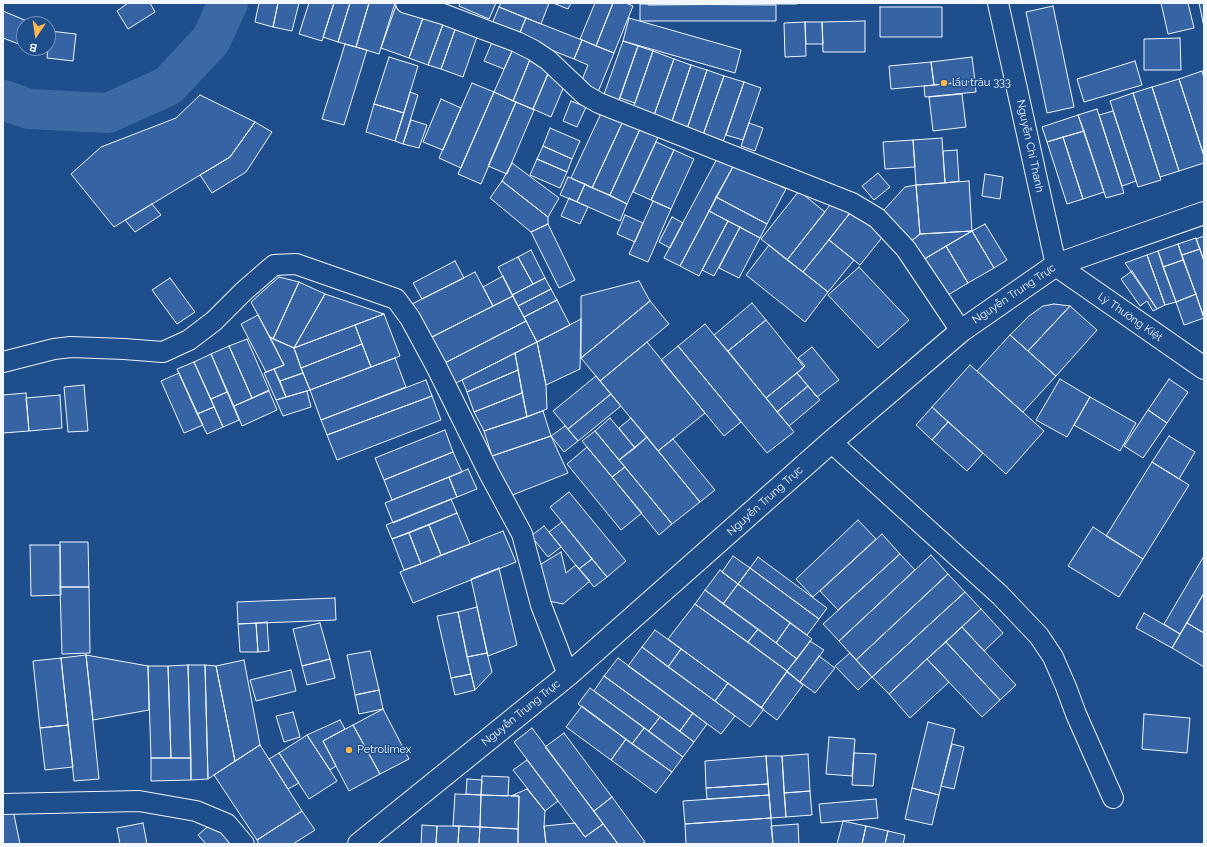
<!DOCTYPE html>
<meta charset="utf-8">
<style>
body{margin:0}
#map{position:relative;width:1207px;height:847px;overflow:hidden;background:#1f4e8c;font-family:Raleway,sans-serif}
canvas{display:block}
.frame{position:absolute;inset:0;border:4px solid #f2f6ff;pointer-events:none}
.north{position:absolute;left:16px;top:16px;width:40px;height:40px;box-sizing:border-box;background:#1f4e8c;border:1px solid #7391ba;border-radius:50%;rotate:193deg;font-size:11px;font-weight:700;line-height:16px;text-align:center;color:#f2f6ff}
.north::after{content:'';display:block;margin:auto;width:14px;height:18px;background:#ffb74d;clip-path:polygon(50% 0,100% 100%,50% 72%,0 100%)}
</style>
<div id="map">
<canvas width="1207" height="847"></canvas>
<div class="frame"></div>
<div class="north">B</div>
</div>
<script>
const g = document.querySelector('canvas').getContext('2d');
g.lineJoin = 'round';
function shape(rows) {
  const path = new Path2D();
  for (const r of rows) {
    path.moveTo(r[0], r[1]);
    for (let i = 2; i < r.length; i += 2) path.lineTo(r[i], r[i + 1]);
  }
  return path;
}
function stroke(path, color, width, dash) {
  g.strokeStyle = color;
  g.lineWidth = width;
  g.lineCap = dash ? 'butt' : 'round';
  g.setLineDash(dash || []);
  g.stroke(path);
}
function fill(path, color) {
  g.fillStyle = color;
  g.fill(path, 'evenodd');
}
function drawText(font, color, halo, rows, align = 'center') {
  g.font = font + ' Raleway,sans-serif';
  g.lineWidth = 3;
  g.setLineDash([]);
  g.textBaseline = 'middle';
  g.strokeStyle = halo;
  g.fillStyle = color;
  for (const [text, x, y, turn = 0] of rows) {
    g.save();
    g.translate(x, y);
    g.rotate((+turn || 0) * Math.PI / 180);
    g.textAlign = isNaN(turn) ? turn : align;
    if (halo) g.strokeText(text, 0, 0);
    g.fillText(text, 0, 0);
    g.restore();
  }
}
const river = shape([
 [3,100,29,109,108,113,168,86,211,40,228,3]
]);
const building = shape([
 [128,3,150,3,155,12,128,29,117,11,128,3],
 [259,3,278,3,273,27,255,22,259,3],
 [278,3,299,3,292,31,273,27,278,3],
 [309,3,334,3,322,41,299,34,309,3],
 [334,3,350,3,338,42,323,37,334,3],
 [350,3,369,3,356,47,338,42,350,3],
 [369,3,395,3,379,54,356,47,369,3],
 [397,3,425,12,409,58,381,48,397,3],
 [460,3,496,3,489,19,459,6,460,3],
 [501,3,549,3,541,24,499,7,501,3],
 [553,3,571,3,568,9,553,3],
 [595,3,613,3,596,46,580,39,595,3],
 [613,3,626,3,633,6,614,53,596,46,613,3],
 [648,3,767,3,767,4,648,5,648,3],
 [767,3,797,3,797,4,767,4,767,3],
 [1161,3,1188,3,1194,28,1168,34,1161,3],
 [1199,3,1204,3,1204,27,1199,3],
 [640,4,776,5,776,21,640,21,640,4],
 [1053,6,1074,107,1047,113,1026,12,1053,6],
 [499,7,526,18,518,37,491,26,499,7],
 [880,7,942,7,942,37,880,37,880,7],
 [3,11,34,24,24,24,24,46,3,38,3,11],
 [425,12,445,19,428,65,409,58,425,12],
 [526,18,582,40,574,59,518,37,526,18],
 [629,18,741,50,735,73,623,41,629,18],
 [445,19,457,24,441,69,428,65,445,19],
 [865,21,865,52,823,52,822,22,865,21],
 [805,22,806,56,785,57,784,23,805,22],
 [805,22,822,22,823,44,806,44,805,22],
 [457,24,479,31,463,77,441,69,457,24],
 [50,31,76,34,73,61,47,58,50,31],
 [1180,38,1181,70,1144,70,1144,39,1180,38],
 [493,40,513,49,504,69,484,61,493,40],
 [582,40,614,53,598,92,580,85,588,65,574,59,582,40],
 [623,41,638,46,617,105,602,100,623,41],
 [345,44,367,50,344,125,322,119,345,44],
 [638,46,653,51,635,103,620,98,638,46],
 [513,49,531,57,513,101,494,92,513,49],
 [653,51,674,59,653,118,632,111,653,51],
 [389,57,418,66,404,113,374,104,389,57],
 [531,57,551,66,533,109,513,101,531,57],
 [972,57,975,81,934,85,931,62,972,57],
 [674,59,691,65,671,124,653,118,674,59],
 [1135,61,1142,85,1084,102,1077,79,1135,61],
 [931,62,934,85,891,89,889,66,931,62],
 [691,65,707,70,687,129,671,124,691,65],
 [707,70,724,76,703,135,687,129,707,70],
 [1202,71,1204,78,1204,156,1179,79,1202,71],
 [549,72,567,79,551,117,533,109,549,72],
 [724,76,744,82,723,142,703,135,724,76],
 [1179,79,1204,156,1204,163,1179,171,1152,87,1179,79],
 [975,81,976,92,925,97,924,86,975,81],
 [744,82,761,88,743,140,726,135,744,82],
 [472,83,494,92,461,168,439,158,472,83],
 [1152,87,1179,171,1160,177,1133,93,1152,87],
 [410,92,418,95,403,144,395,141,410,92],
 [494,92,516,102,481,184,458,174,494,92],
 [1133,93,1161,180,1138,187,1110,101,1133,93],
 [962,94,966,127,933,131,929,97,962,94],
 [200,95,255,122,230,157,114,227,71,174,101,147,176,118,200,95],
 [441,99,461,108,443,150,423,142,441,99],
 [571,101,586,107,577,127,563,121,571,101],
 [516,102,534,110,507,174,488,166,516,102],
 [374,104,404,113,395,141,366,132,374,104],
 [603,109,624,119,592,188,571,178,603,109],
 [1097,109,1124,193,1106,198,1078,115,1097,109],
 [1113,111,1136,181,1122,186,1099,115,1113,111],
 [1078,115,1084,131,1047,142,1042,127,1078,115],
 [624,119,641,127,610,195,592,188,624,119],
 [411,120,427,125,419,148,403,144,411,120],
 [255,122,272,132,246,172,212,193,200,175,230,157,255,122],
 [749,123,763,128,755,151,741,146,749,123],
 [641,127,659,135,627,204,610,195,641,127],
 [550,128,580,141,572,159,543,146,550,128],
 [1084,131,1104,192,1083,199,1063,137,1084,131],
 [1063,137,1083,199,1067,204,1047,142,1063,137],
 [942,138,945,183,916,185,913,140,942,138],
 [913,140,915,167,885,169,883,142,913,140],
 [656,142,674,150,651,200,633,192,656,142],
 [543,146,572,159,567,172,537,159,543,146],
 [674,150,694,159,671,209,651,200,674,150],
 [957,150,959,181,945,183,943,151,957,150],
 [719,155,735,163,680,266,664,258,719,155],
 [537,159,567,172,560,188,530,175,537,159],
 [512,163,559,198,548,217,502,181,512,163],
 [735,163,786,189,767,224,716,197,735,163],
 [878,173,890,187,874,200,862,186,878,173],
 [985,174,1003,177,1000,199,982,196,985,174],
 [568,177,585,184,577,202,560,195,568,177],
 [502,181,548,217,548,224,531,232,490,198,502,181],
 [969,181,972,231,920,234,916,185,969,181],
 [585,184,627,204,620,221,577,202,585,184],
 [916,185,920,234,909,243,883,211,905,187,916,185],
 [799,191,825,212,787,260,761,239,799,191],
 [716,197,767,224,760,238,709,211,716,197],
 [569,198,588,207,580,224,561,216,569,198],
 [834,200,850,213,803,272,787,260,834,200],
 [653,201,671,209,648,262,629,254,653,201],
 [152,204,161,215,135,232,125,220,152,204],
 [709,211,728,221,699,276,680,266,709,211],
 [850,213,885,234,860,265,829,240,850,213],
 [625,215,643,223,635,242,617,234,625,215],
 [672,217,683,223,670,248,659,242,672,217],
 [728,221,740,227,714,276,702,270,728,221],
 [548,224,575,280,559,288,531,232,548,224],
 [985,224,1007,260,994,268,972,231,985,224],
 [740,227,760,238,739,278,719,268,740,227],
 [972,231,994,268,968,283,946,246,972,231],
 [972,231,921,261,909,243,920,234,972,231],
 [1204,236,1204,261,1196,239,1204,236],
 [1196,238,1200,249,1182,255,1178,244,1196,238],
 [829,240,854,260,828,292,803,272,829,240],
 [1178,244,1183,260,1163,267,1158,251,1178,244],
 [769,245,828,292,805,322,746,275,769,245],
 [946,246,968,283,943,298,921,261,946,246],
 [1200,249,1204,261,1204,318,1182,255,1200,249],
 [531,250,545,278,533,284,518,257,531,250],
 [1158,251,1176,302,1165,305,1147,255,1158,251],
 [1147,255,1165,305,1157,309,1125,263,1147,255],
 [518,257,533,284,512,295,498,267,518,257],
 [1183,260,1196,294,1176,302,1163,267,1183,260],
 [455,261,464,278,422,299,413,283,455,261],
 [859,267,909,320,878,348,828,295,859,267],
 [1132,271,1157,309,1153,311,1147,301,1140,306,1121,279,1132,271],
 [475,272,493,306,428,339,410,305,475,272],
 [503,276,513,296,493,306,483,287,503,276],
 [279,277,299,282,273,339,270,337,251,302,279,277],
 [170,278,195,312,177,324,152,290,170,278],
 [545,278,551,289,518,306,512,295,545,278],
 [639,281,650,301,581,358,581,296,639,281],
 [299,282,325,294,294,348,273,339,299,282],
 [551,289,557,300,524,317,518,306,551,289],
 [325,294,384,314,294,348,325,294],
 [1196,294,1204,318,1184,325,1176,302,1196,294],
 [513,296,526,321,441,365,428,339,513,296],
 [557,300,570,325,537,342,524,317,557,300],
 [650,301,669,324,600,381,581,358,650,301],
 [752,303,766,320,728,351,714,335,752,303],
 [1054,304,1070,306,1028,351,1010,335,1029,316,1043,306,1054,304],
 [1070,306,1097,330,1056,376,1028,351,1070,306],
 [384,314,400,356,371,367,355,325,384,314],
 [258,315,284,365,266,372,241,324,258,315],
 [581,319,580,369,546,385,537,342,581,319],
 [766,320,804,367,766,398,728,351,766,320],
 [526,321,537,342,452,385,441,365,526,321],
 [705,324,794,432,767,453,678,346,705,324],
 [355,325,362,344,301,368,294,348,355,325],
 [1010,335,1056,376,1023,412,977,371,1010,335],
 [270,337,294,348,303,373,280,381,274,369,284,365,270,337],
 [247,339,269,390,252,398,229,346,247,339],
 [537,342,546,385,547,409,527,417,515,353,537,342],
 [647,342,705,413,658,451,600,381,647,342],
 [362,344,371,367,310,390,301,368,362,344],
 [229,346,252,398,234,406,211,354,229,346],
 [678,346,741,422,724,436,661,360,678,346],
 [812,347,839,380,817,397,797,373,805,366,798,358,812,347],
 [515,353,518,370,467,392,462,380,515,353],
 [211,354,227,392,211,399,194,362,211,354],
 [395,358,406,387,321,420,310,390,395,358],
 [194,362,214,407,197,414,177,369,194,362],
 [970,365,1044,431,1006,474,932,407,970,365],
 [274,369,286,397,276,400,264,373,274,369],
 [518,370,522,393,474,412,467,392,518,370],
 [179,373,203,425,184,433,161,381,179,373],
 [303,373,310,390,286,397,280,381,303,373],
 [797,373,808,386,777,412,766,398,797,373],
 [596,376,611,394,568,429,553,411,596,376],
 [1060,379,1090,397,1067,437,1036,420,1060,379],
 [1169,379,1188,392,1167,423,1148,410,1169,379],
 [426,380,432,396,327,435,321,420,426,380],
 [84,385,88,431,68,432,64,387,84,385],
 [808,386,820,400,789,426,777,412,808,386],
 [269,391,277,410,242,426,234,406,269,391],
 [307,391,311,407,283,416,276,400,307,391],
 [227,392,239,420,223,427,211,399,227,392],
 [26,393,29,431,3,433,3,395,26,393],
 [522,393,527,417,484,431,474,412,522,393],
 [611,394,621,406,578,441,568,429,611,394],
 [60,395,62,428,29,431,26,398,60,395],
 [432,396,441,420,337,460,327,435,432,396],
 [1090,397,1136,423,1120,451,1074,425,1090,397],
 [214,407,223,427,207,434,197,414,214,407],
 [932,407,948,422,932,440,916,425,932,407],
 [1148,410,1167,423,1143,458,1124,446,1148,410],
 [543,411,551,436,492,456,484,431,543,411],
 [610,418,635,448,619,460,595,431,610,418],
 [631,418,647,437,635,448,619,428,631,418],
 [948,422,983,453,967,471,932,440,948,422],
 [565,426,578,441,564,452,551,436,565,426],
 [445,430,453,452,384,480,375,458,445,430],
 [595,431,625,467,612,477,582,441,595,431],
 [551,436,568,473,510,496,492,456,551,436],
 [1169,436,1195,452,1179,479,1152,462,1169,436],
 [647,437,700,502,672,524,619,460,647,437],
 [673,439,715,490,700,502,658,451,673,439],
 [587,447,642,513,621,530,567,464,587,447],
 [453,452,462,472,392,500,384,480,453,452],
 [1152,462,1189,485,1143,559,1106,536,1152,462],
 [625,467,672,524,659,535,612,477,625,467],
 [468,469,477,489,457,497,449,477,468,469],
 [449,477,457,497,393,523,385,503,449,477],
 [569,492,626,561,607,577,550,507,569,492],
 [451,499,457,513,392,539,386,525,451,499],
 [457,513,470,544,441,555,429,525,457,513],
 [858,520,876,539,813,597,796,579,858,520],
 [562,522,592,559,579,569,549,532,562,522],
 [429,525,441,555,421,564,409,533,429,525],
 [544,526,561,547,548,557,531,536,544,526],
 [1093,527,1143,559,1119,597,1068,566,1093,527],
 [503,531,516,562,413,603,400,572,503,531],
 [409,533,421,564,404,570,392,539,409,533],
 [882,534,900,554,838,610,820,591,882,534],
 [60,542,88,542,89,587,60,587,60,542],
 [30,545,60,545,61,595,31,596,30,545],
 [561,552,566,573,576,565,590,581,563,604,544,600,538,566,561,552],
 [900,554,915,570,839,641,823,624,900,554],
 [931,555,948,574,856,660,839,641,931,555],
 [733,556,750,568,738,584,722,572,733,556],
 [1204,556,1204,593,1180,634,1164,624,1204,556],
 [758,557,827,608,819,619,750,568,758,557],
 [592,559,607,577,594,587,579,569,592,559],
 [499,568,517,645,488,656,471,579,499,568],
 [750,568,819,619,807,635,738,584,750,568],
 [720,570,738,584,723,604,705,590,720,570],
 [948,574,965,592,872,677,856,660,948,574],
 [738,584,790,623,776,643,723,604,738,584],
 [60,587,89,587,90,653,62,654,60,587],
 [705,590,758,629,748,642,695,604,705,590],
 [965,592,981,609,889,694,872,677,965,592],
 [1204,593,1204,633,1187,623,1204,593],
 [335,598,336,620,238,624,237,602,335,598],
 [695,604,787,671,761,708,668,639,695,604],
 [477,607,487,653,467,657,458,612,477,607],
 [981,609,1003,633,984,651,962,627,981,609],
 [458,612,471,674,451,678,437,616,458,612],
 [1144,613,1180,634,1172,648,1136,628,1144,613],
 [267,622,269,651,258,652,256,623,267,622],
 [256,623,258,652,240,652,238,624,256,623],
 [320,623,330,659,302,666,293,629,320,623],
 [790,623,812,639,797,659,776,643,790,623],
 [1187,623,1204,633,1204,667,1172,648,1187,623],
 [962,627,1016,685,1000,700,946,642,962,627],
 [758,629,797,659,787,671,748,642,758,629],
 [655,630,681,649,668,667,642,647,655,630],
 [810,641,824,650,800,682,787,671,810,641],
 [946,642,1000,700,982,717,927,659,946,642],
 [642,647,735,716,721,734,628,666,642,647],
 [681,649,728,683,715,701,668,667,681,649],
 [370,651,379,690,355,695,347,655,370,651],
 [487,653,492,672,475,690,467,657,487,653],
 [850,653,872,677,858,690,835,666,850,653],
 [86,655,148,666,149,710,93,720,86,655],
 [86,655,99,779,74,781,61,658,86,655],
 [819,656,835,668,815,693,800,682,819,656],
 [61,658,68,725,40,728,33,661,61,658],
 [618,658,693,713,680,731,604,676,618,658],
 [330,659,335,678,307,685,302,666,330,659],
 [927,659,949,682,910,718,889,694,927,659],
 [244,660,260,745,235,761,216,666,244,660],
 [188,665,205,665,208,779,191,780,188,665],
 [188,665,191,758,171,758,168,666,188,665],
 [205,665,216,666,235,761,208,779,205,665],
 [148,666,168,666,171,758,151,758,148,666],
 [291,670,296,691,256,701,250,680,291,670],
 [787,672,803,685,777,720,761,708,787,672],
 [471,674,475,690,455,695,451,678,471,674],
 [604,676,660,717,649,731,594,691,604,676],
 [728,683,764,709,750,727,715,701,728,683],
 [590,688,644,728,632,744,578,704,590,688],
 [379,690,383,709,359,714,355,695,379,690],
 [582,706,626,739,611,760,566,727,582,706],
 [383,709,409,759,380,774,353,725,383,709],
 [293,712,300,737,284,742,276,716,293,712],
 [693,713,707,724,694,742,680,731,693,713],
 [1144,714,1190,718,1187,753,1142,749,1144,714],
 [660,717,694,742,683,757,649,731,660,717],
 [340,720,345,729,323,741,336,766,330,770,307,735,340,720],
 [928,722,955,729,939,795,912,788,928,722],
 [68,725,73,767,45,770,40,728,68,725],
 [353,725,380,774,349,791,323,741,353,725],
 [532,728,603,824,585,837,514,742,532,728],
 [644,728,683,757,672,772,632,744,644,728],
 [564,733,612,797,594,811,545,747,564,733],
 [307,735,337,781,309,799,279,753,307,735],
 [829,737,855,739,852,776,826,774,829,737],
 [626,739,672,772,656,793,611,760,626,739],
 [952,744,964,747,954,789,941,786,952,744],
 [260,745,302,811,257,840,214,775,260,745],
 [279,753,299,783,288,789,269,759,279,753],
 [854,753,876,754,873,786,852,785,854,753],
 [808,754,810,791,784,793,782,756,808,754],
 [766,756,782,756,786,817,771,818,766,756],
 [766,756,768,784,706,788,705,761,766,756],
 [151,758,191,758,191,780,151,781,151,758],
 [527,760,558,801,545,811,513,770,527,760],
 [482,776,509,777,508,796,481,795,482,776],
 [467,779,482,780,481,795,466,794,467,779],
 [768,784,769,795,707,799,706,788,768,784],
 [912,788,939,795,932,825,905,819,912,788],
 [527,789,545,811,544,826,546,844,518,844,519,796,511,796,527,789],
 [810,791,812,815,786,817,784,793,810,791],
 [455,794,481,795,480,827,453,826,455,794],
 [481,795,519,796,518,829,480,827,481,795],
 [769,795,771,818,685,824,683,801,769,795],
 [612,797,645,842,642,844,618,844,594,811,612,797],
 [876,799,878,818,821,823,819,804,876,799],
 [12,805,20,844,3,844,3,807,12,805],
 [302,811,315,830,293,844,259,844,257,840,302,811],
 [771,818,773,844,686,844,685,824,771,818],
 [843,821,866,826,862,844,837,844,843,821],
 [213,822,233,844,206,844,198,835,213,822],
 [143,823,147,844,120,844,117,828,143,823],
 [575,823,585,837,603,824,618,844,546,844,544,826,575,823],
 [798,824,799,844,773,844,771,826,798,824],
 [422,825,437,826,436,844,421,844,422,825],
 [437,826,459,826,458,844,436,844,437,826],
 [459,826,480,827,479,844,458,844,459,826],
 [866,826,888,831,885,844,862,844,866,826],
 [480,827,518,829,518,844,479,844,480,827],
 [888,831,905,835,903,844,885,844,888,831]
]);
const minor = shape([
 [406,3,443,14,517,42,533,50,548,60,585,95,599,103,852,203,877,218,906,249,961,331],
 [998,3,1056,265],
 [3,362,54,349,71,347,124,349,163,352,189,340,214,321,244,291,274,265,296,264,396,299,410,318,436,366,489,473,522,534,541,605,568,675],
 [831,442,1000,595,1039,636,1053,657,1066,687,1076,714,1113,798],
 [3,804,139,801,196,811,227,824,244,844]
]);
const tertiary = shape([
 [1056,265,1204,368]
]);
const primary = shape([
 [359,844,568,675,831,442,961,331,1056,265,1204,213]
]);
const markers = [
 [944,83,4,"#ffb74d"],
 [349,750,4,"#ffb74d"]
];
const poiNames = [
 ["lẩu trâu 333",952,83],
 ["Petrolimex",357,750]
];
const streetNames = [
 ["Nguyễn Chí Thanh",1030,146,78],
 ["Nguyễn Trung Trực",1014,294,-34],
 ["Lý Thường Kiệt",1130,317,35],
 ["Nguyễn Trung Trực",765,501,-42],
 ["Nguyễn Trung Trực",521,713,-39]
];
stroke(river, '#3b69a3', 40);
fill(building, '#3563a3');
stroke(building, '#f2f6ff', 1);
stroke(minor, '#f2f6ff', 22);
stroke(tertiary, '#f2f6ff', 24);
stroke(primary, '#f2f6ff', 24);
stroke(minor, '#1f4e8c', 20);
stroke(tertiary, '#1f4e8c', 22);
stroke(primary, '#1f4e8c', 22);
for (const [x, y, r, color] of markers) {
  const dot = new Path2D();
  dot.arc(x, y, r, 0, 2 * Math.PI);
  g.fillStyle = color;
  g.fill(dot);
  stroke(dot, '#1f4e8c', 1.5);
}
drawText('11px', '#f2f6ff', '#1f4e8c', poiNames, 'left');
drawText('11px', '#f2f6ff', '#1f4e8c', streetNames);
</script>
